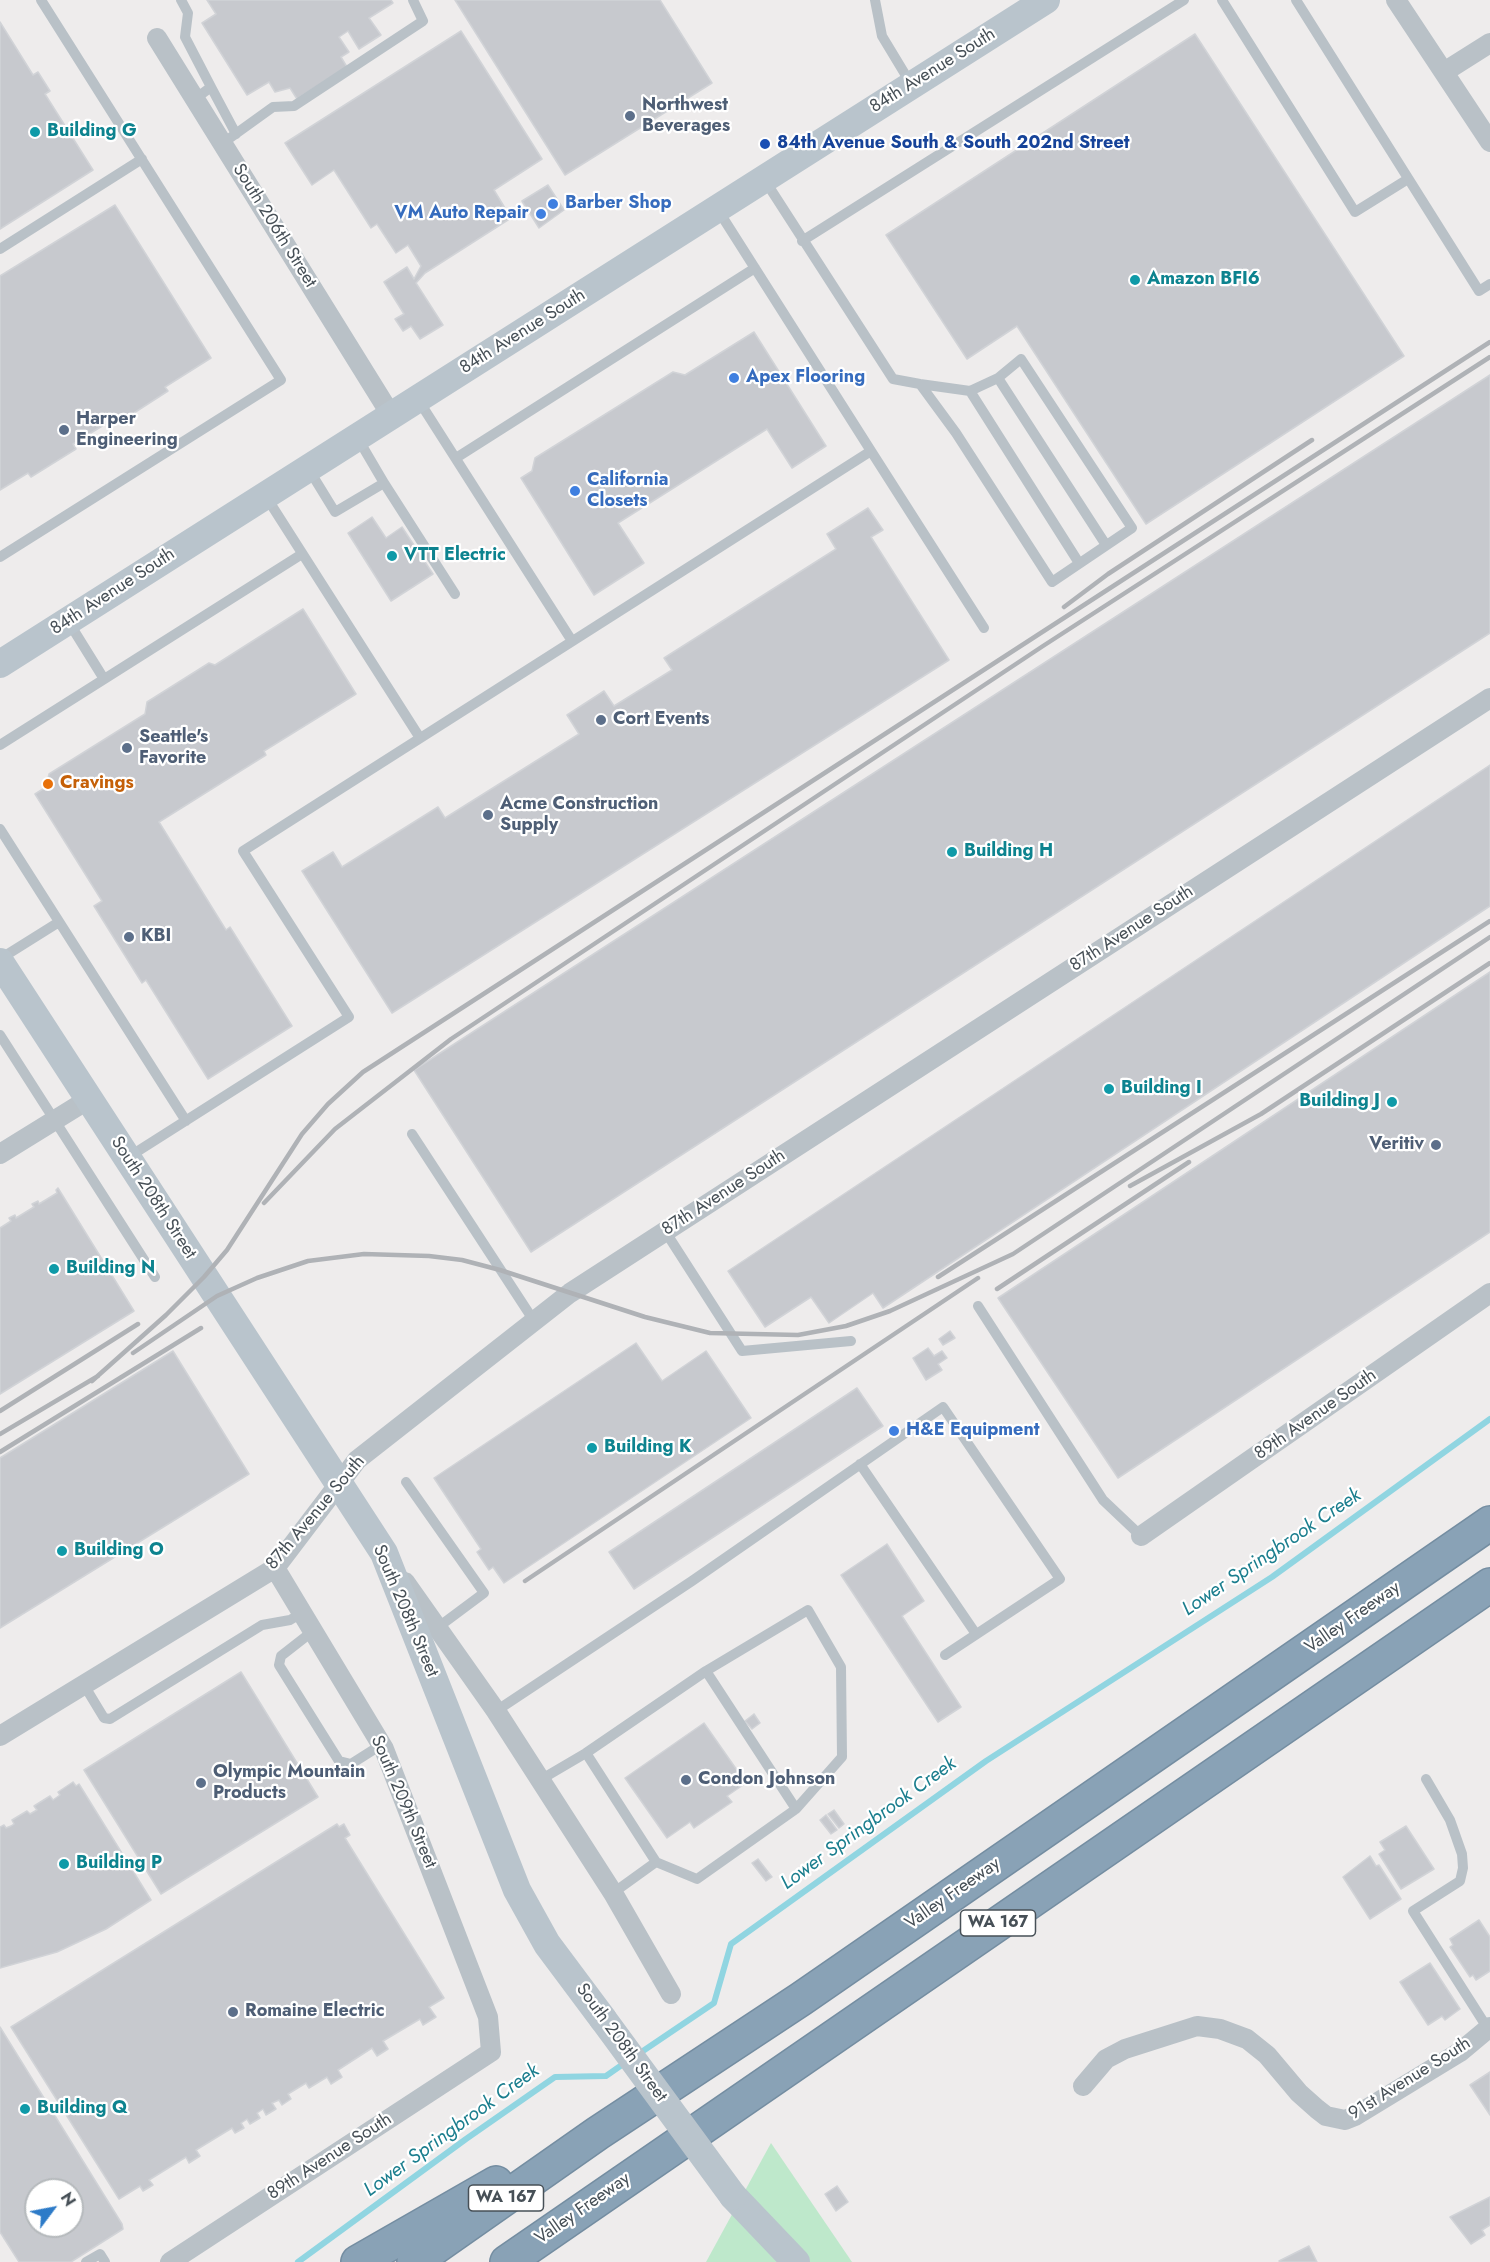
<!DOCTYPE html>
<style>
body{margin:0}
#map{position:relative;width:1490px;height:2262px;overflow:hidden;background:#eeecec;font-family:Jost,sans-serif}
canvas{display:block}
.north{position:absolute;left:24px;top:2178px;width:60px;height:60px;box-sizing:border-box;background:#fff;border:2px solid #b5b9bc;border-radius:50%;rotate:58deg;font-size:16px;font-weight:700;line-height:24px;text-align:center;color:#475057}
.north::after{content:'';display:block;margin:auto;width:21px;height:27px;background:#2d7bc8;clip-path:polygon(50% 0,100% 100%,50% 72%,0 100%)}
</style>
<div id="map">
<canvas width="1490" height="2262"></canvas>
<div class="north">N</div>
</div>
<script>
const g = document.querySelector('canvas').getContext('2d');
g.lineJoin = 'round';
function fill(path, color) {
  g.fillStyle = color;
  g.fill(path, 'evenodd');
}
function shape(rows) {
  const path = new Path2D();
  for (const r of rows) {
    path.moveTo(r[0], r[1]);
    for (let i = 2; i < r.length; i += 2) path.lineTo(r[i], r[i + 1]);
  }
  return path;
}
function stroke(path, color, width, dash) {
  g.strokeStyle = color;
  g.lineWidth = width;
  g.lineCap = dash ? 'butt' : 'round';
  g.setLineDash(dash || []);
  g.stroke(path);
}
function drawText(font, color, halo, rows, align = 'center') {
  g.font = font + ' Jost,sans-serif';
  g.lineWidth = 4.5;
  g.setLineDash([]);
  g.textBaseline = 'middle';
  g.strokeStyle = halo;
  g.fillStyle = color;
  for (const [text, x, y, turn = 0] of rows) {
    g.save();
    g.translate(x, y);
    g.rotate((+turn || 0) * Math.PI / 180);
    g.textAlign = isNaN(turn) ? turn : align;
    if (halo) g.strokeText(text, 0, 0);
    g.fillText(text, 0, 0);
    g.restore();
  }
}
const green = shape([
 [771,2143,852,2262,706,2262]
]);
const stream = shape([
 [637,2055,714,2003,731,1944,986,1761,1272,1577,1490,1419],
 [298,2262,466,2139,555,2077,606,2076,626,2062]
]);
const building = shape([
 [207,0,391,0,393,3,369,18,381,35,359,49,348,31,339,37,349,52,341,57,347,67,297,99,290,88,275,92,269,82,247,95,202,23,216,14,207,0],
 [455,0,660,0,712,83,565,175,455,0],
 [0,22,33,75,38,72,50,91,45,94,93,170,0,229,0,22],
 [461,31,542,159,494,190,511,218,425,273,416,283,443,325,420,339,411,326,403,331,395,319,404,314,384,282,407,267,414,279,421,266,408,245,396,253,377,224,371,228,334,170,312,185,285,143,461,31],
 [1195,34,1404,356,1146,524,1017,326,967,359,886,235,1195,34],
 [548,185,564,210,539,228,522,201,548,185],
 [115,205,211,358,165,387,168,391,123,420,120,415,73,444,76,449,31,477,28,473,0,490,0,276,115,205],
 [754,332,826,446,792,468,767,429,618,523,644,563,594,595,521,478,532,471,535,458,673,372,685,375,754,332],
 [1490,375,1490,633,531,1252,414,1070,1490,375],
 [868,508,883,530,871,537,949,660,392,1013,302,871,333,852,342,867,438,807,445,818,579,734,567,715,604,691,614,706,672,670,664,658,836,549,827,534,868,508],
 [372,517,386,538,402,527,433,574,391,601,348,533,372,517],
 [303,609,356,694,264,751,266,755,159,822,226,930,230,927,292,1026,208,1079,146,980,142,983,94,906,102,901,35,794,46,787,49,774,145,714,147,702,209,663,215,665,303,609],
 [1490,765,1490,906,883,1308,873,1293,829,1323,811,1297,765,1327,728,1271,1490,765],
 [1490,972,1490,1232,1118,1478,998,1298,1490,972],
 [58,1188,134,1311,0,1394,0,1228,11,1221,9,1218,15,1215,16,1218,34,1207,32,1204,38,1201,39,1204,57,1193,56,1190,58,1188],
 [950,1331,955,1338,943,1345,939,1339,950,1331],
 [636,1343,662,1381,706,1351,751,1418,504,1583,493,1567,489,1570,477,1552,481,1549,434,1478,636,1343],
 [928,1348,934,1356,942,1351,947,1358,938,1364,942,1370,926,1380,913,1358,928,1348],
 [173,1351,249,1474,0,1628,0,1458,173,1351],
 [857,1388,883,1426,634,1589,609,1552,857,1388],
 [887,1544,924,1601,902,1616,961,1707,938,1722,841,1575,887,1544],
 [241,1672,318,1797,161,1894,84,1770,241,1672],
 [754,1714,760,1723,752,1729,745,1721,754,1714],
 [704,1723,746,1783,727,1796,732,1802,694,1828,690,1822,667,1838,625,1778,704,1723],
 [73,1782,76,1786,79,1784,151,1900,106,1929,57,1952,0,1968,0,1827,4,1825,6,1828,11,1826,14,1824,12,1820,27,1811,30,1814,37,1810,34,1806,50,1796,53,1800,60,1795,58,1792,73,1782],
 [834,1810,844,1824,839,1828,828,1814,834,1810],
 [826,1815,837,1830,831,1834,820,1820,826,1815],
 [337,1824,339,1827,344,1824,350,1835,345,1838,444,1998,429,2007,436,2017,423,2025,420,2019,383,2041,388,2049,377,2056,372,2048,338,2070,342,2077,331,2084,327,2077,309,2088,306,2083,288,2094,291,2099,282,2105,279,2100,272,2103,276,2109,266,2115,263,2109,257,2113,260,2118,250,2124,247,2119,241,2123,244,2128,235,2133,232,2128,196,2150,200,2156,189,2163,186,2157,149,2180,153,2185,143,2191,140,2186,119,2199,11,2027,337,1824],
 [1406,1826,1434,1869,1401,1889,1379,1854,1385,1850,1380,1842,1406,1826],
 [1370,1856,1376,1866,1379,1865,1401,1899,1370,1919,1343,1877,1370,1856],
 [758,1859,772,1877,766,1881,752,1863,758,1859],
 [1479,1920,1490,1937,1490,1971,1476,1980,1473,1975,1470,1977,1450,1947,1453,1945,1450,1939,1479,1920],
 [1430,1963,1460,2009,1445,2020,1442,2016,1428,2025,1400,1982,1430,1963],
 [0,2027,122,2224,123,2229,71,2262,19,2262,0,2232,0,2027],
 [36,2190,72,2190,72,2226,36,2226,36,2190],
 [1490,2072,1490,2115,1470,2085,1490,2072],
 [837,2186,848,2202,836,2211,825,2194,837,2186],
 [1490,2197,1490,2225,1482,2230,1485,2235,1471,2244,1450,2217,1490,2197],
 [1309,2246,1317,2262,1280,2262,1279,2261,1309,2246]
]);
const lane = shape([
 [181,0,188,13,185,37,211,87,195,99],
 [875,0,882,36,911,84],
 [1222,0,1355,212,1408,179],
 [1296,0,1479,291,1490,284],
 [211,87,236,134],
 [223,143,273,107,294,106,423,21,413,0],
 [764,179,893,379,920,384,970,391,998,378,1021,359,1132,528,1052,582,956,433,920,384],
 [802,241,1184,0],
 [0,249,142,159],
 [998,378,1106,545],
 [970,391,1079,563],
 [419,401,572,641],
 [871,451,984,628],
 [456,458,755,268],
 [308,468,335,512,384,483,357,437],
 [384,483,455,594],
 [265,495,420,738],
 [0,557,281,380,41,0],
 [68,621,104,679],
 [0,745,302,554],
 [0,829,186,1121],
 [0,959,59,922],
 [0,1035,155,1277],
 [412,1134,534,1321],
 [127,1158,349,1017,243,851,871,451,718,210],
 [665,1231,742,1351,851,1341],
 [978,1306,1103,1500,1141,1536],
 [860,1464,976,1634],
 [406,1482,484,1593,437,1628],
 [313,1631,281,1656,279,1665,339,1761,351,1764,381,1745],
 [706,1671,808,1610,841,1667,842,1757,796,1809],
 [84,1685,104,1718,110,1719,262,1625,290,1620,302,1613],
 [496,1711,692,1581,943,1407,1060,1579,945,1655],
 [586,1753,706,1671,796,1809,697,1879,656,1862],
 [1426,1779,1450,1820,1462,1854,1463,1868,1460,1881,1413,1911,1490,2032],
 [540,1780,586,1753,656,1862,613,1893],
 [86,2262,100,2254,105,2262]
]);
const street = shape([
 [1396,0,1490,142],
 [157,38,391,415],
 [1444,72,1490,43],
 [0,1154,89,1099],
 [1141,1536,1490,1293],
 [405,1582,496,1711,613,1893,671,1994],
 [0,1736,275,1568,357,1460,570,1293,1490,698],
 [1083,2086,1106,2059,1125,2049,1197,2026,1220,2029,1247,2039,1267,2055,1299,2093,1317,2109,1326,2116,1345,2120,1355,2116,1460,2052,1490,2027],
 [170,2262,491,2052,488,2017,384,1749,275,1568]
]);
const secondary = shape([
 [0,664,1046,0],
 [0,962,384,1553,517,1890,547,1944,603,2019],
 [733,2196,796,2262]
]);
const highway = shape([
 [358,2262,496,2183],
 [414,2262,598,2133,801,1999,1490,1523],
 [507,2262,1490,1585]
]);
const rail = shape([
 [1064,607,1108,574,1312,440],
 [1130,1186,1261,1114,1490,963],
 [264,1203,335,1129,451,1039,1043,646,1490,357],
 [938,1277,1490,921],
 [997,1289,1189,1162],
 [133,1353,217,1296,257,1278,308,1261,364,1254,429,1256,462,1260,500,1270,645,1317,710,1333,798,1335,846,1326,890,1311,1013,1254,1490,937],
 [92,1381,166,1315,204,1277,227,1250,302,1134,328,1104,363,1072,1490,342],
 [0,1411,138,1324],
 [0,1434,98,1376],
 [0,1452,201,1328],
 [525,1581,978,1278]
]);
const secondaryBridge = shape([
 [603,2019,733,2196]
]);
const markers = [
 [630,116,6,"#5c6f8a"],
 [35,132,6,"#0f9aa8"],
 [765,144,6,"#1a4fb4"],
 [553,204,6,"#3f7fe0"],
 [541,214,6,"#3f7fe0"],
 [1135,280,6,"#0f9aa8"],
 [734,378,6,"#3f7fe0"],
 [64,430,6,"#5c6f8a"],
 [575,491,6,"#3f7fe0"],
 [392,556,6,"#0f9aa8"],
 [601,720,6,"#5c6f8a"],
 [127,748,6,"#5c6f8a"],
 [48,784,6,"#e8710a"],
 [488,815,6,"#5c6f8a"],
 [952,852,6,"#0f9aa8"],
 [129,937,6,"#5c6f8a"],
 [1109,1089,6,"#0f9aa8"],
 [1392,1102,6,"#0f9aa8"],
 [1436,1145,6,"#5c6f8a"],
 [54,1269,6,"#0f9aa8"],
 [894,1431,6,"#3f7fe0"],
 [592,1448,6,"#0f9aa8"],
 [62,1551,6,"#0f9aa8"],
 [686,1780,6,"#5c6f8a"],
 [201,1783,6,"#5c6f8a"],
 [64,1864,6,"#0f9aa8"],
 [233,2012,6,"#5c6f8a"],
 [25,2109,6,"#0f9aa8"]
];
const shields = [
 [998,1923,75],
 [506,2198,75]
];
const shieldNames = [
 ["WA 167",998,1923],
 ["WA 167",506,2198]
];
const streetNames = [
 ["84th Avenue South",933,71,-32],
 ["South 206th Street",274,226,58],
 ["84th Avenue South",523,332,-32],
 ["84th Avenue South",113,592,-33],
 ["87th Avenue South",1132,929,-33],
 ["87th Avenue South",724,1193,-33],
 ["South 208th Street",153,1198,57],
 ["89th Avenue South",1316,1415,-35],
 ["87th Avenue South",316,1513,-50],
 ["South 208th Street",405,1611,67],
 ["Valley Freeway",1353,1618,-35],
 ["South 209th Street",403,1802,67],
 ["Valley Freeway",953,1894,-35],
 ["South 208th Street",621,2043,54],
 ["91st Avenue South",1410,2079,-32],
 ["89th Avenue South",330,2157,-33],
 ["Valley Freeway",583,2209,-35]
];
const serviceNames = [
 ["Northwest",642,106],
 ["Beverages",642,127],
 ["Harper",76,420],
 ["Engineering",76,441],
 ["Cort Events",613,720],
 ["Seattle's",139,738],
 ["Favorite",139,759],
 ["Acme Construction",500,805],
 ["Supply",500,826],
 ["KBI",141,937],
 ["Veritiv",1424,1145,"right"],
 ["Olympic Mountain",213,1773],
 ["Products",213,1794],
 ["Condon Johnson",698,1780],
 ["Romaine Electric",245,2012]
];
const cultureNames = [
 ["Building G",47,132],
 ["Amazon BFI6",1147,280],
 ["VTT Electric",404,556],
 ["Building H",964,852],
 ["Building I",1121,1089],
 ["Building J",1380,1102,"right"],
 ["Building N",66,1269],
 ["Building K",604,1448],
 ["Building O",74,1551],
 ["Building P",76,1864],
 ["Building Q",37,2109]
];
const transitNames = [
 ["84th Avenue South & South 202nd Street",777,144]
];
const shopNames = [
 ["Barber Shop",565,204],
 ["VM Auto Repair",529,214,"right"],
 ["Apex Flooring",746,378],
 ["California",587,481],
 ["Closets",587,502],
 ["H&E Equipment",906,1431]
];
const foodNames = [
 ["Cravings",60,784]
];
const waterNames = [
 ["Lower Springbrook Creek",1272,1553,-34],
 ["Lower Springbrook Creek",869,1824,-36],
 ["Lower Springbrook Creek",452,2131,-36]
];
fill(green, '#bee8cb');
stroke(stream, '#90d5e1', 6);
fill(building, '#c7c9ce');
stroke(building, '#d1d3d7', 1.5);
stroke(highway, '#748da1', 36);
stroke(lane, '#b9c1c7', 10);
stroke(street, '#b9c1c7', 20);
stroke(secondary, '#b9c4cc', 28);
stroke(highway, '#89a2b6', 33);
stroke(rail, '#afb2b6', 4.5);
stroke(secondaryBridge, '#b9c4cc', 28);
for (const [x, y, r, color] of markers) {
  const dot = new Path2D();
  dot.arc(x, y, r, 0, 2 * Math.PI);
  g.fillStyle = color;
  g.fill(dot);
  stroke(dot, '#fff', 2);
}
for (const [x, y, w] of shields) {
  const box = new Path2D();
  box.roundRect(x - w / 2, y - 13, w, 26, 4.5);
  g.fillStyle = '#fff';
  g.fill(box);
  stroke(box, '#475057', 1.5);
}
drawText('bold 16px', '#475057', null, shieldNames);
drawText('18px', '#475057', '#fff', streetNames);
drawText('bold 18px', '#4e5e75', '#fff', serviceNames, 'left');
drawText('bold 18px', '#0d838f', '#fff', cultureNames, 'left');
drawText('bold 18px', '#164399', '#fff', transitNames, 'left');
drawText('bold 18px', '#366cbe', '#fff', shopNames, 'left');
drawText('bold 18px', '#c56008', '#fff', foodNames, 'left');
drawText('italic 20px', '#1b7e8e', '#fff', waterNames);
</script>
